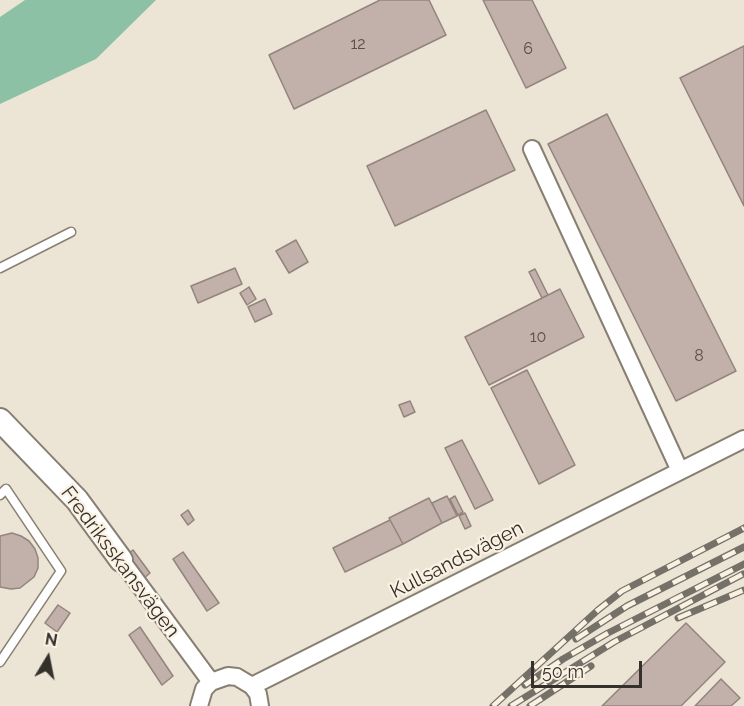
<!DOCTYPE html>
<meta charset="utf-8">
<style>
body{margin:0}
#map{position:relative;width:744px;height:706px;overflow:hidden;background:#ece4d5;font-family:Raleway,sans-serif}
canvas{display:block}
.north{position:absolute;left:18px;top:628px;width:60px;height:60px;-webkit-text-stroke:4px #faf1e2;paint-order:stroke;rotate:10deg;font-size:16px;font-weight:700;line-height:24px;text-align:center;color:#34302b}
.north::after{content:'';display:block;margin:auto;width:21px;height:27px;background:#34302b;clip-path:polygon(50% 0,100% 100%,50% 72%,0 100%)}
.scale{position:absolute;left:531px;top:661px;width:111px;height:27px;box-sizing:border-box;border:3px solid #34302b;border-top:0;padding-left:8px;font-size:18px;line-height:21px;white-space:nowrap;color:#34302b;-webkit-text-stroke:4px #faf1e2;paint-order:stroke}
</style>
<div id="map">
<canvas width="744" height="706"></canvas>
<div class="north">N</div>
<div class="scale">50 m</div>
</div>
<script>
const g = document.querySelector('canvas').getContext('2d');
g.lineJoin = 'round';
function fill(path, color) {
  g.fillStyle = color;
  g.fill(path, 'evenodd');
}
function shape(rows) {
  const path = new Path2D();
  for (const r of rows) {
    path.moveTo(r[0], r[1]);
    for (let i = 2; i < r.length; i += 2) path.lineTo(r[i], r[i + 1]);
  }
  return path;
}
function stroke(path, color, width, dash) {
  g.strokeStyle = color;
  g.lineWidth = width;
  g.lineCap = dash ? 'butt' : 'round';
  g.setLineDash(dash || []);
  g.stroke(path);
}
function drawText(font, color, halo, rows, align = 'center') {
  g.font = font + ' Raleway,sans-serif';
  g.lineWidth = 4.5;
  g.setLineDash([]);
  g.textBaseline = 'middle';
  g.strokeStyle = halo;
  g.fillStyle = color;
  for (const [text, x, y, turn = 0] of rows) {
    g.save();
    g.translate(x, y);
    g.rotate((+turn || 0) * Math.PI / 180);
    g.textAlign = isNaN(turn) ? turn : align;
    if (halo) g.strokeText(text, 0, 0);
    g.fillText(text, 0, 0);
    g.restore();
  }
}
const green = shape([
 [25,0,156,0,96,59,0,104,0,17]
]);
const building = shape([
 [380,0,429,0,446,35,294,109,269,55,380,0],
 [483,0,532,0,566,68,526,88,483,0],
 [744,46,744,206,680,78,744,46],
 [486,110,515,170,395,226,367,166,486,110],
 [607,114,736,371,676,401,548,144,607,114],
 [296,240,308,262,289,273,276,251,296,240],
 [235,268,242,284,198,303,191,286,235,268],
 [535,269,548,295,542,298,529,272,535,269],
 [249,287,256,299,247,305,240,293,249,287],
 [560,289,584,337,489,385,465,337,560,289],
 [265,299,272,314,255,322,248,307,265,299],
 [527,370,575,465,539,484,491,388,527,370],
 [410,401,415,412,404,417,399,405,410,401],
 [462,440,493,500,475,509,445,448,462,440],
 [447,496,457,516,442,523,432,503,447,496],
 [455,496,463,512,458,515,450,499,455,496],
 [429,498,442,523,403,544,389,518,429,498],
 [188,510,194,520,188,525,181,515,188,510],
 [465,513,471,526,465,529,459,516,465,513],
 [390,520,403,544,345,572,333,548,390,520],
 [12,533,21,536,29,541,35,549,38,558,38,568,34,577,20,588,11,589,0,587,0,536,12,533],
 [133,550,150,573,143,579,126,555,133,550],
 [183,552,219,603,207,611,173,559,183,552],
 [58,605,70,613,57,632,45,623,58,605],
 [686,623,725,662,681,706,602,706,686,623],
 [140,627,173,676,162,685,129,635,140,627],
 [721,679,740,698,731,706,695,706,721,679]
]);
const service = shape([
 [0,268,71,232],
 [0,495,6,489,61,571,0,662]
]);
const minor = shape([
 [532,149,680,471],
 [121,560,211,682],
 [252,686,744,439],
 [199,706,204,689,211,682,228,676,237,677,252,686,258,694,260,706]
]);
const secondary = shape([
 [0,420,77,500,121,560]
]);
const rail = shape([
 [678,618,744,590],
 [576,639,627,606,744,547],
 [525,685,563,659,608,633,744,564],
 [493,706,598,610,622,591,744,528],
 [511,706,614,642,743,574],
 [530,706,591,666]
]);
const numberNames = [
 ["12",358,44],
 ["6",528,49],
 ["10",538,337],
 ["8",699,356]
];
const streetNames = [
 ["Kullsandsvägen",457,560,-27],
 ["Fredriksskansvägen",120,562,53]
];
fill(green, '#8cc1a5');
fill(building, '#c2b1aa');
stroke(building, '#93847d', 1.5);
stroke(service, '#877f72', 11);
stroke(minor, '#877f72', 20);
stroke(secondary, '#877f72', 26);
stroke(service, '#fff', 8);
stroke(minor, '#fff', 16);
stroke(secondary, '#fff', 22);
stroke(rail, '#767168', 7);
stroke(rail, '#faf1e2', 4.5, [14]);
drawText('16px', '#58504b', null, numberNames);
drawText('20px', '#34302b', '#faf1e2', streetNames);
</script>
